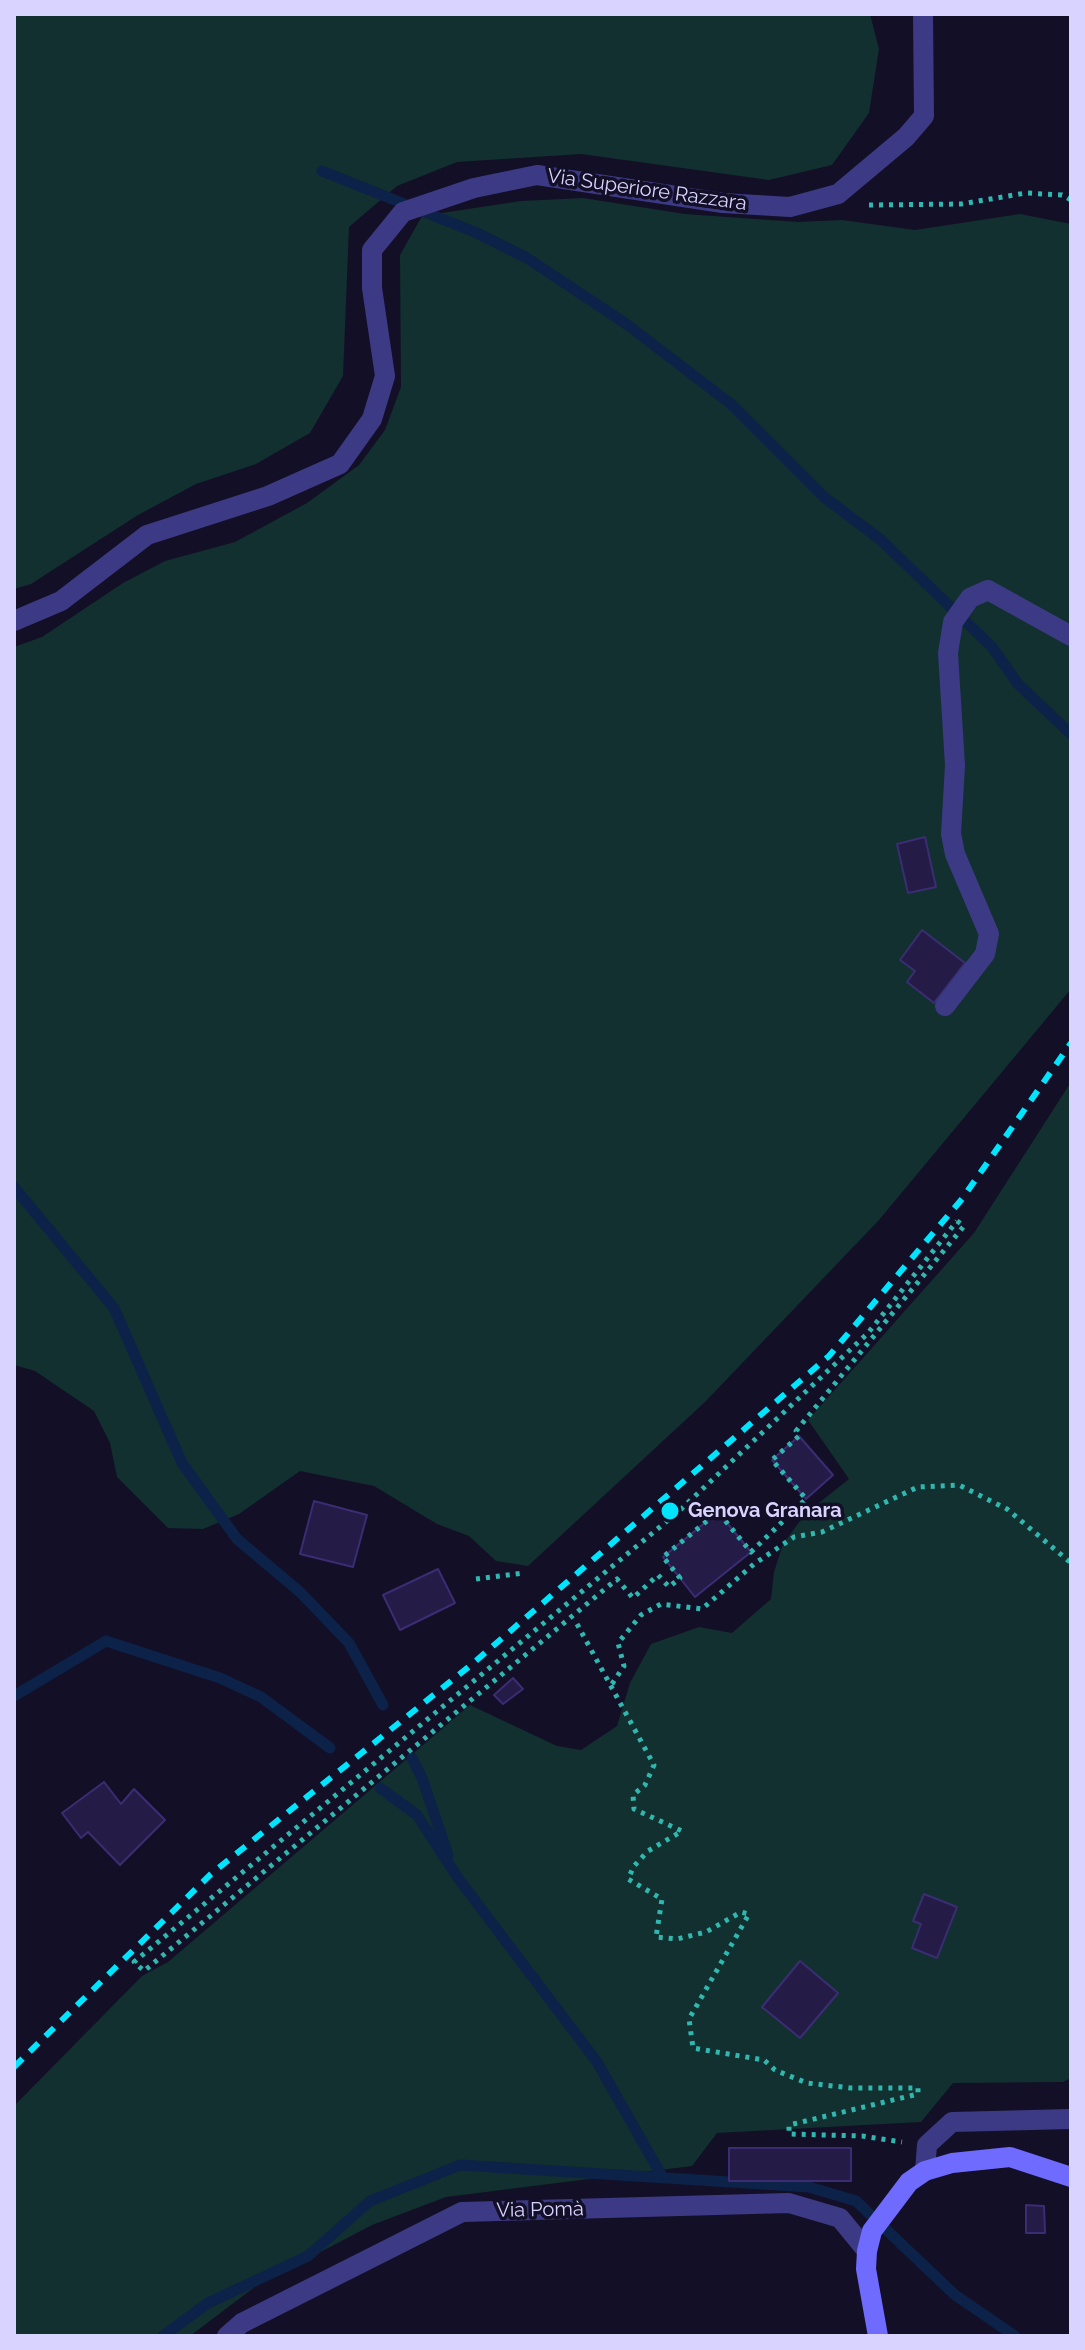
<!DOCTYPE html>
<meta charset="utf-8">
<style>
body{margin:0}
#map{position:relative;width:1085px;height:2350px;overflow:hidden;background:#130f26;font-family:Raleway,sans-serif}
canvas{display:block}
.frame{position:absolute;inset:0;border:16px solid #d9d4ff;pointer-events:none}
</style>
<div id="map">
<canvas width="1085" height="2350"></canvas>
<div class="frame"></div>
</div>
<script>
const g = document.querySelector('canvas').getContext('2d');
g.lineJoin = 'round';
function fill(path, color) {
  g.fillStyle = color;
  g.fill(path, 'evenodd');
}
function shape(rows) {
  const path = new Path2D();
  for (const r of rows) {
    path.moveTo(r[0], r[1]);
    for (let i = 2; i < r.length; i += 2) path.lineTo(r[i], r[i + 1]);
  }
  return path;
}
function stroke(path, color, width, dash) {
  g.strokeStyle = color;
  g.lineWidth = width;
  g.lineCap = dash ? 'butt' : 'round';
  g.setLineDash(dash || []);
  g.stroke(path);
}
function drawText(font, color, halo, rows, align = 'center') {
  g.font = font + ' Raleway,sans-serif';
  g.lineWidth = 7;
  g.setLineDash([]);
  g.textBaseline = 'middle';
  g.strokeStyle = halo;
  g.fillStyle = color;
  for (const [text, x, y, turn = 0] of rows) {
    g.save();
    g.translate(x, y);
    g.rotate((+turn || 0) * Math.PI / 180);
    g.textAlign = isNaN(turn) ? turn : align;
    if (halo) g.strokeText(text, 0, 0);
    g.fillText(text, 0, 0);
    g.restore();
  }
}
const green = shape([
 [14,14,870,14,879,49,869,113,832,165,769,180,581,154,457,162,397,186,349,227,343,376,310,433,256,464,196,484,138,515,31,584,14,589],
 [583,198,685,214,798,222,842,220,915,230,1020,214,1071,224,1071,989,879,1220,705,1402,528,1566,496,1561,469,1536,437,1524,374,1486,300,1471,239,1514,203,1529,168,1528,117,1477,110,1443,94,1411,35,1371,14,1365,14,647,42,637,123,583,165,561,235,542,307,503,359,465,385,430,401,387,400,255,422,216,521,201],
 [1071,1082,1071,2078,1063,2082,953,2083,921,2122,717,2133,692,2166,446,2197,372,2225,256,2286,190,2336,14,2336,14,2106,142,1976,168,1962,470,1705,557,1746,581,1750,617,1726,630,1683,651,1644,699,1627,732,1633,771,1599,774,1572,783,1544,805,1514,849,1479,808,1420,974,1233]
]);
const stream = shape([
 [322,171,477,233,527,258,625,323,731,404,824,497,881,540,992,647,1018,684,1071,734],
 [14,1187,114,1308,182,1463,237,1539,300,1592,349,1643,383,1705],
 [14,1696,106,1641,220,1678,261,1697,330,1748],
 [412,1758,422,1778,448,1855],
 [380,1788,417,1815,458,1878,597,2062,663,2178],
 [163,2336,208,2303,308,2256,370,2201,460,2165,809,2187,856,2201,955,2295,1015,2336]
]);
const building = shape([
 [925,837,936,887,908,893,897,844,925,837],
 [922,930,965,963,934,1003,907,982,915,971,900,960,922,930],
 [799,1436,833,1475,806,1499,772,1460,799,1436],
 [314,1501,367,1515,353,1567,300,1554,314,1501],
 [718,1512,751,1552,695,1597,663,1557,718,1512],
 [438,1569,455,1603,400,1630,383,1595,438,1569],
 [513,1678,523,1689,503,1704,494,1695,513,1678],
 [104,1782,121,1804,134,1789,165,1820,120,1865,88,1832,81,1838,62,1813,104,1782],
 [924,1894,957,1907,937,1958,912,1948,921,1924,913,1921,924,1894],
 [800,1961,838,1993,800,2038,762,2007,800,1961],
 [729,2148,851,2148,851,2181,729,2181,729,2148],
 [1026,2205,1044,2206,1045,2233,1026,2233,1026,2205]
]);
const path = shape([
 [869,205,961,204,1026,193,1062,195,1071,200],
 [957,1221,964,1226,796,1431,799,1436,772,1460,806,1499,751,1552,718,1512,663,1557,680,1578,669,1587,658,1575,633,1598,617,1579,144,1971,134,1962,678,1512,868,1333,957,1221],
 [476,1579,523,1573],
 [577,1624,654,1765,645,1785,633,1795,634,1809,682,1831,648,1851,634,1866,628,1879,662,1899,656,1937,677,1939,706,1932,741,1912,749,1914,689,2019,693,2048,764,2060,775,2070,807,2083,851,2088,918,2088,918,2094,789,2125,789,2134,862,2136,902,2142],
 [612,1684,624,1666,618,1643,641,1615,661,1604,702,1609,754,1564,794,1537,822,1532,918,1487,959,1485,1007,1509,1071,1563]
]);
const street = shape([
 [14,621,61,601,147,535,268,496,340,464,372,419,385,376,372,288,372,250,403,212,474,188,537,175,723,203,790,207,838,194,906,137,924,116,923,14],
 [945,1006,985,954,989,934,955,854,951,834,955,765,948,653,953,622,970,598,988,590,1071,636],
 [925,2171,927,2145,952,2122,1071,2119],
 [227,2336,242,2323,462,2212,789,2203,840,2218,867,2251]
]);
const secondary = shape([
 [878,2336,866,2269,867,2251,872,2231,909,2182,925,2171,952,2163,1010,2157,1071,2177]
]);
const rail = shape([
 [14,2067,211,1874,471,1665,829,1356,962,1199,1071,1043]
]);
const markers = [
 [670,1511,10,"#00e5ff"]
];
const streetNames = [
 ["Via Superiore Razzara",647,190,8],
 ["Via Pomà",540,2210,-1]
];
const poiNames = [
 ["Genova Granara",688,1511]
];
fill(green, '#12302f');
stroke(stream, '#0c2248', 11);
fill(building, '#241b47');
stroke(building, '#3b2d73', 2);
stroke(path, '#2fb8b0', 5, [4, 6]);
stroke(street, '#3d3a85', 20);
stroke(secondary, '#6f6bff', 20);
stroke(rail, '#00e5ff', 6, [12, 10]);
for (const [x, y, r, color] of markers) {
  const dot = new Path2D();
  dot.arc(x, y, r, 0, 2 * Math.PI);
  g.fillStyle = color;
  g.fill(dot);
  stroke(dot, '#130f26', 3);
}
drawText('20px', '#d9d4ff', '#130f26', streetNames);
drawText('bold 20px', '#d9d4ff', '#130f26', poiNames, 'left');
</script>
